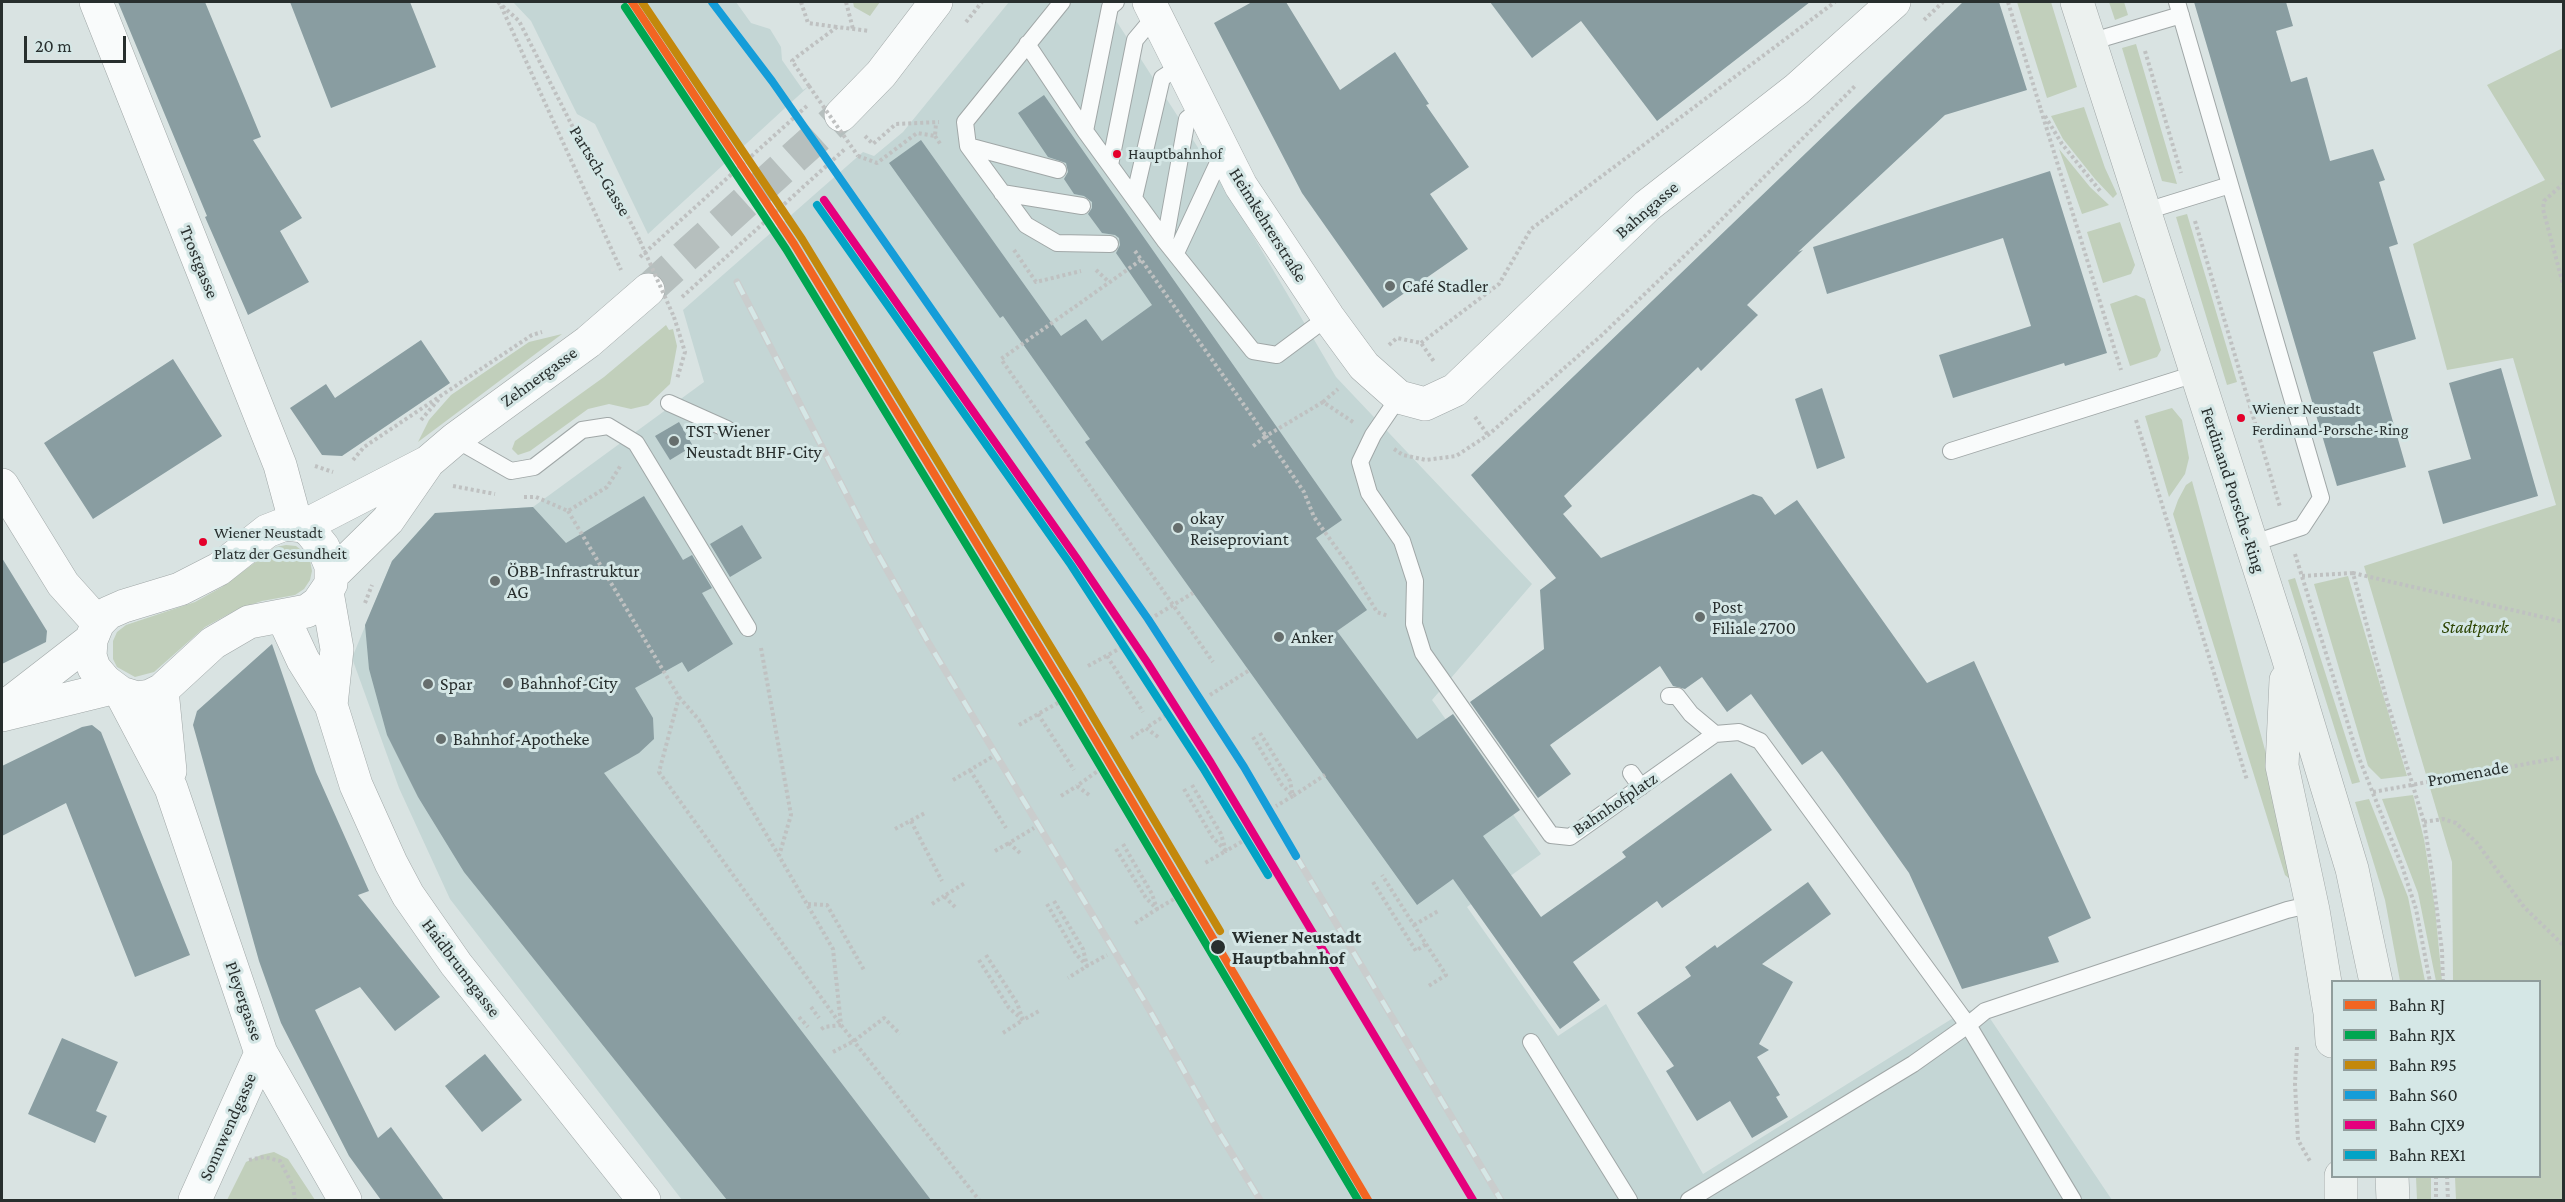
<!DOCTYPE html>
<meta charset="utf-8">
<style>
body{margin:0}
#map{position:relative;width:2565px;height:1202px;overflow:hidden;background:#d9e3e2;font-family:"Crimson Pro",serif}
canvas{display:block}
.frame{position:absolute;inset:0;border:3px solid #282f2e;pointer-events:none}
.legend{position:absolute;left:2331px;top:980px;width:210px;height:198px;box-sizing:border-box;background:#d5e7e6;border:2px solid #909d9c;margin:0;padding:8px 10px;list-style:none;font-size:18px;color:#282f2e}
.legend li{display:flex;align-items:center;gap:12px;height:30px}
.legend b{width:30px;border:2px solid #909d9c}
.scale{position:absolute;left:24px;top:36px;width:102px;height:27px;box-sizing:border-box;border:3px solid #282f2e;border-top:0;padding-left:8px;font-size:18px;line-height:21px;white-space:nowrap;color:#282f2e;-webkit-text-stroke:4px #d5e7e6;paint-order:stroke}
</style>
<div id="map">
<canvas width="2565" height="1202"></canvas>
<div class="frame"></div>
<ul class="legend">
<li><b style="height:8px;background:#f26522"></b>Bahn RJ</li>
<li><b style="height:8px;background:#00a651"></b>Bahn RJX</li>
<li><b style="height:8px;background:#c3880c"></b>Bahn R95</li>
<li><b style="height:8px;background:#159dd9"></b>Bahn S60</li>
<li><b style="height:8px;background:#e5007d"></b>Bahn CJX9</li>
<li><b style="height:8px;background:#02a3c6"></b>Bahn REX1</li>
</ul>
<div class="scale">20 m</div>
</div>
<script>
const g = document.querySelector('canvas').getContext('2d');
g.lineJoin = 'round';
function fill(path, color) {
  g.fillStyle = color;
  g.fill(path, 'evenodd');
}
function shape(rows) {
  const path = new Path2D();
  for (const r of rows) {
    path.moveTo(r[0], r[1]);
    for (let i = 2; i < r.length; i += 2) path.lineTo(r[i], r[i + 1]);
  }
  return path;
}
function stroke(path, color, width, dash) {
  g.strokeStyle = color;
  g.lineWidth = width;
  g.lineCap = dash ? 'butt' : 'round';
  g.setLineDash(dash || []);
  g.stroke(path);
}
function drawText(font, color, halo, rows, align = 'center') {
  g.font = font + ' "Crimson Pro",serif';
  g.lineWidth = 6;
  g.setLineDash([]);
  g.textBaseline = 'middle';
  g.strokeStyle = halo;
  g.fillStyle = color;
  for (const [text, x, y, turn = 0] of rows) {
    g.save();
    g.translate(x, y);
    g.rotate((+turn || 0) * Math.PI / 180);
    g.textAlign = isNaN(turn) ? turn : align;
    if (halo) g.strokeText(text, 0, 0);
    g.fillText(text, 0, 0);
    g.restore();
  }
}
const built = shape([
 [513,2,736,2,751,23,770,29,781,47,782,60,803,90,809,86,648,234,595,124,577,114,531,21],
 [1009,2,1104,2,1235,205,1336,377,1532,584,1432,700,1541,854,1467,907,1558,1036,1606,1004,1703,1174,1966,1010,1985,1011,2112,1200,682,1200,450,899,399,788,352,658,392,561,435,513,533,507,704,382,683,310,863,152,874,156,903,132]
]);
const green = shape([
 [853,2,880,2,870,16,854,7],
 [2017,2,2051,2,2077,87,2047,98],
 [2109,2,2124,2,2128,15,2115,20],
 [2136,44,2177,184,2162,181,2122,48],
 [2563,48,2563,1200,2456,1200,2455,1177,2540,1176,2540,982,2453,981,2452,862,2364,566,2556,505,2513,358,2447,370,2413,244,2545,180,2487,85],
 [2084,107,2105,168,2117,194,2113,198,2095,179,2063,139,2051,116],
 [2059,149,2090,187,2109,205,2082,214],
 [2187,214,2237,382,2227,385,2176,217],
 [2120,222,2135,265,2131,274,2103,283,2087,232],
 [2136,295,2145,299,2161,350,2157,357,2130,366,2110,304],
 [666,325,669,330,673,329,677,346,670,384,648,405,631,409,609,404,588,409,530,451,518,455,512,449,515,441,604,377],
 [562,334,418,442,429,420,451,395,529,342],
 [2172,408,2182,420,2189,458,2185,474,2169,497,2145,416],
 [2192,481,2284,820,2297,885,2285,875,2173,514,2178,500,2186,485],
 [286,545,296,546,304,552,310,560,312,571,310,580,304,589,295,595,262,601,238,609,205,627,154,672,135,677,117,667,113,659,113,641,117,632,126,625,195,602,222,587,276,547],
 [2348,576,2407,776,2381,779,2368,766,2314,584],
 [2295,578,2360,782,2352,784,2288,580],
 [2413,795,2424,839,2435,908,2442,981,2436,981,2418,893,2382,799],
 [2369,799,2408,897,2425,981,2400,981,2385,900,2355,802],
 [274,1152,288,1159,315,1200,227,1200,246,1162,261,1155],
 [2416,1177,2431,1177,2431,1200,2417,1200]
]);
const building = shape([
 [118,2,205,2,261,137,253,140,302,218,280,231,309,282,248,315,205,217,207,216],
 [290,2,410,2,436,67,331,108],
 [1252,2,1286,2,1340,90,1395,52,1429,104,1426,105,1469,167,1430,194,1468,249,1383,308,1302,193,1214,23],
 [1490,2,1810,2,1657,121,1581,21,1532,58],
 [1963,2,1999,2,2027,90,1945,115,1798,252,1803,250,1747,305,1758,315,1701,371,1698,367,1564,496,1572,506,1563,514,1601,558,1753,494,1762,497,1775,515,1797,500,1927,683,1974,661,2091,918,2048,937,2059,962,1962,989,1909,873,1839,774,1822,751,1802,765,1751,694,1727,712,1702,677,1685,689,1673,686,1660,666,1550,745,1571,774,1538,798,1470,702,1544,649,1540,590,1556,578,1471,475],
 [2194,2,2286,2,2293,26,2276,31,2291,82,2307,77,2330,161,2373,149,2385,180,2379,182,2398,244,2389,247,2416,339,2373,352,2406,467,2337,486],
 [1044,95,1342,520,1316,538,1367,610,1337,631,1417,739,1453,714,1520,810,1483,836,1541,917,1626,857,1622,852,1731,773,1772,830,1662,908,1657,901,1573,962,1600,1000,1560,1029,1453,879,1417,905,1085,442,1090,439,1003,316,1000,318,889,163,921,140,1061,336,1086,319,1102,341,1152,305,1116,253,1120,245,1119,238,1115,235,1102,233,1088,214,1092,208,1092,202,1084,196,1074,194,1064,179,1068,172,1066,163,1048,157,1018,113],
 [2050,171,2107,353,2065,366,2064,363,1953,398,1939,355,2031,326,2003,238,1827,294,1813,247],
 [421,340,450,383,342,456,322,455,290,408,326,384,335,398],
 [173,359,222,436,93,519,44,443],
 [2501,368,2538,496,2443,524,2428,471,2471,459,2449,383],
 [1822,388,1845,458,1817,469,1795,399],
 [679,422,693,446,670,460,655,436],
 [644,496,683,560,692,555,712,588,702,593,733,644,688,672,682,662,635,688,653,718,654,739,639,753,604,773,931,1200,727,1200,464,872,418,797,387,735,369,669,365,625,392,561,435,513,533,507,566,543],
 [742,525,762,558,730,577,710,544],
 [2,558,47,631,46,642,2,664],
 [272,644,316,772,369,891,358,895,440,997,395,1031,360,987,315,1010,378,1138,391,1127,444,1200,381,1200,349,1156,281,1023,259,961,193,725,197,711],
 [92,725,101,732,190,955,135,977,66,803,2,836,2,766,82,727],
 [1808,882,1831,914,1762,964,1793,982,1759,1044,1769,1050,1757,1057,1780,1095,1776,1097,1788,1117,1752,1138,1730,1101,1697,1121,1666,1071,1674,1066,1637,1013,1691,976,1685,967,1715,945,1717,948],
 [62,1038,118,1062,96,1111,107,1116,95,1143,28,1114],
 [485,1054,522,1100,482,1132,445,1086]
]);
const streetTunnel = shape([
 [648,290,841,115]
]);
const path = shape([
 [498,2,519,21,589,159,620,201,640,241],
 [801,2,808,23,837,27],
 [846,2,853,29],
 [2008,2,2041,110],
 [501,6,621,270],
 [1924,20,1943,2],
 [966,22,982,2],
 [2145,51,2181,173],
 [809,86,792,61,798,56,837,27,870,31],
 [2041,110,2121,370],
 [2045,116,2062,144,2101,192],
 [865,136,873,144,896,124,939,122],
 [935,136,941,145],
 [858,156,877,163,917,133,935,136,936,123],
 [2564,183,2544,201,2543,209,2564,288],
 [2195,221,2280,507],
 [1014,250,1036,282,1081,271],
 [1135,251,1266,436,1252,447],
 [640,257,808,105],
 [1141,260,1001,359,1213,662],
 [1096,270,1109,282],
 [682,297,845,149],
 [674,317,685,352,677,379],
 [1421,343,1499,284,1531,229,1835,2],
 [1389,345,1397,338,1421,343,1435,363],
 [1323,402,1338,389],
 [1475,417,1488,435],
 [421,420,439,399],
 [2136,420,2247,780],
 [1353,422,1323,402,1266,436,1304,492,1314,517,1350,567,1377,612,1388,616],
 [1394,449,1403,455,1426,460,1456,456,1488,435,1602,335,1704,237,1856,85],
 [353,460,364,447,532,335,542,332],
 [315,466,333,472],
 [453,486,495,494],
 [524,497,536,497,568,511,607,487,621,465],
 [568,511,679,697,659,772,841,1025,979,1200],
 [2295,554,2357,753,2402,866,2416,909,2430,982],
 [2302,576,2353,573],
 [365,603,372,585],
 [1155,616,1193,593],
 [761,648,791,815,779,856,833,949,841,1025,824,1027,819,1031],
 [1107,656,1143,712],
 [1088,666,1126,645],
 [1210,695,1248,671],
 [679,697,699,720,779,856],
 [1038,714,1074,770],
 [1019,725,1061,701],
 [1260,733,1290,781,1293,796,1276,806],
 [1158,737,1146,728,1169,713],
 [1253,737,1282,785,1293,796,1325,775],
 [1131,738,1146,728],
 [970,770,1006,828],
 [953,780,992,757],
 [1192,785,1221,834,1226,851,1248,838],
 [1184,789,1213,838,1226,851,1205,863],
 [2373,792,2564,757],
 [1089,795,1077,786,1102,768],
 [1061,796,1077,786],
 [911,821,942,881],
 [2424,822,2443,819,2456,823,2477,843,2524,907,2564,946],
 [895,829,925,813],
 [1123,844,1152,894,1157,909,1179,896],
 [1116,849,1146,898,1157,909,1134,924],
 [995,851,1009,843],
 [1020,853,1009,843,1034,828],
 [1373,882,1416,951,1426,944,1382,875],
 [1054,901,1083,949,1087,966,1107,955],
 [808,904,827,905,864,970],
 [932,904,944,896],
 [1047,904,1076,954,1087,966,1068,978],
 [955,907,944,896,965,883],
 [1414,925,1440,910],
 [1426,944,1446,975,1427,987],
 [986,955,1017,1003,1023,1020,1039,1011],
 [979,960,1009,1008,1023,1020,1003,1033],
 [2443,982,2442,951,2433,879,2424,822,2387,701,2353,573,2564,622],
 [811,1007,819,1018],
 [799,1017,808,1027],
 [2297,1047,2295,1084,2298,1140,2311,1163],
 [833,1052,854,1041,884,1018,900,1034],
 [249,1160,264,1157,280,1161,293,1186,295,1200],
 [2436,1176,2436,1200],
 [2447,1176,2448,1200]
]);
const lane = shape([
 [1062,2,965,122,968,146,1026,225,1057,243,1110,244],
 [2177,2,2321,498,2302,527,2251,544],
 [2090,42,2181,15],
 [1027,44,1085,131,1165,241,1253,351,1277,355,1328,317],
 [1085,131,1110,7,1116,2],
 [968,146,1058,170],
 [1110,165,1135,40,1156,15],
 [1002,193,1082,206],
 [1134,198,1162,78,1182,65],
 [2143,212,2230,185],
 [1165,241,1187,119,1202,107],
 [1176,253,1223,152],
 [1399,397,1373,435,1360,462,1369,493,1402,541,1415,581,1414,624,1423,653,1551,835,1570,837,1715,734,1739,732,1760,741,1968,1025,1985,1011,2287,910,2300,907,2313,910],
 [669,403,727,429],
 [455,439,511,471,534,467,582,430,608,426,636,443,748,628],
 [1951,451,2195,374],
 [1669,696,1677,696,1691,714,1715,734],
 [1631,773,1641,787],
 [1531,1042,1629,1200],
 [1689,1200,1913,1064,1968,1025,2073,1200]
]);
const street = shape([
 [96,2,280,465,296,524],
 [1149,2,1241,186,1328,317,1364,366,1399,397,1425,404,1455,390,1647,206,1797,89,1894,2],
 [841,115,881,74,936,2],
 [2,485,63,584,98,623],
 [285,524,304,526,311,532,323,547,331,566,331,584,318,603,307,611,249,622,213,643,162,690,150,696,137,698,121,693,105,681,94,668,90,656,91,640,98,623,108,613,124,606,180,589,219,569,267,531,285,524],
 [304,526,428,462,455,439,588,342,648,290],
 [332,575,388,520,426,465],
 [327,592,337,649,331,705],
 [283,617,303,660,331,705,356,785,391,863,408,895,456,964,644,1200],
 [162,690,170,771],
 [121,693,171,788,261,1053,345,1200],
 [2,709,91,640],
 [2,715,112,688],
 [195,1200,261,1053]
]);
const secondary = shape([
 [2077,2,2287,654,2352,869,2376,982],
 [2286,680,2282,766,2313,910,2330,1013,2332,1041],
 [2341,1176,2341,1200],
 [2392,1176,2393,1200]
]);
const rail = shape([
 [737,282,870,540,928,642,1145,1002,1218,1131,1260,1200],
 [1296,856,1501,1200]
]);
const pathBridge = shape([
 [809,86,858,156],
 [640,241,674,317]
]);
const rail1 = shape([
 [632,2,794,244,1069,695,1368,1200]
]);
const rail2 = shape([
 [625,7,786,249,1061,700,1358,1200]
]);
const rail3 = shape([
 [642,2,802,239,1077,690,1220,931]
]);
const rail4 = shape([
 [712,2,772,81,1148,619,1244,767,1296,856]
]);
const rail5 = shape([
 [824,200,1078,560,1147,662,1211,763,1473,1200]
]);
const rail6 = shape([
 [817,205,1071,565,1203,768,1268,875]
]);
const markers = [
 [1117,154,5,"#e4002b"],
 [1390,286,6,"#666e6d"],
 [2241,418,5,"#e4002b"],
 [674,441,6,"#666e6d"],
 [1178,528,6,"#666e6d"],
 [203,542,5,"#e4002b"],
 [495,581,6,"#666e6d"],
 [1700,617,6,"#666e6d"],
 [1279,637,6,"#666e6d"],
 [508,683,6,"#666e6d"],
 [428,684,6,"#666e6d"],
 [441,739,6,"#666e6d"],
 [1218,947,8,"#282f2e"]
];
const busNames = [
 ["Hauptbahnhof",1128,154],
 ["Wiener Neustadt",2252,409],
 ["Ferdinand-Porsche-Ring",2252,430],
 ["Wiener Neustadt",214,533],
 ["Platz der Gesundheit",214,554]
];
const streetNames = [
 ["Partsch-Gasse",600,171,59],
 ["Bahngasse",1647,210,-41],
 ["Heimkehrerstraße",1268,225,58],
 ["Trostgasse",199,262,68],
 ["Zehnergasse",539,377,-36],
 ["Ferdinand Porsche-Ring",2233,490,72],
 ["Promenade",2468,774,-10],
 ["Bahnhofplatz",1615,804,-34],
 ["Haidbrunngasse",461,968,53],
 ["Pleyergasse",244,1001,71],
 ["Sonnwendgasse",228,1127,-66]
];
const poiNames = [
 ["Café Stadler",1402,286],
 ["TST Wiener",686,431],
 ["Neustadt BHF-City",686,452],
 ["okay",1190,518],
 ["Reiseproviant",1190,539],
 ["ÖBB-Infrastruktur",507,571],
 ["AG",507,592],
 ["Post",1712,607],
 ["Filiale 2700",1712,628],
 ["Anker",1291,637],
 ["Bahnhof-City",520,683],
 ["Spar",440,684],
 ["Bahnhof-Apotheke",453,739]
];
const parkNames = [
 ["Stadtpark",2475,627]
];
const stopNames = [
 ["Wiener Neustadt",1232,937],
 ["Hauptbahnhof",1232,958]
];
fill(built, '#c4d6d5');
fill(green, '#c1cfbb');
fill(building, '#899da1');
stroke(streetTunnel, '#b6bfbe', 33, [33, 16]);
stroke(lane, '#a0a7a7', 18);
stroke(street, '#a0a7a7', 34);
stroke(secondary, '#a0a7a7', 34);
stroke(path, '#bfc1c1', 4, [3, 3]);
stroke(lane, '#f9fbfb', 16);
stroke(street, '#f9fbfb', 33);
stroke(secondary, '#ecf1ef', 33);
stroke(rail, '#cacdcd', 7);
stroke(rail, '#d5e7e6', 4.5, [14]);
stroke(pathBridge, '#bfc1c1', 4, [3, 3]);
stroke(rail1, '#f26522', 8);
stroke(rail2, '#00a651', 8);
stroke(rail3, '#c3880c', 8);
stroke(rail4, '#159dd9', 8);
stroke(rail5, '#e5007d', 8);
stroke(rail6, '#02a3c6', 8);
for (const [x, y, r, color] of markers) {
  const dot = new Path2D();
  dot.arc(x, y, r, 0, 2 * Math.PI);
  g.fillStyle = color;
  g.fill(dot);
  stroke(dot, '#d5e7e6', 2);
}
drawText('16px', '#282f2e', '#d5e7e6', busNames, 'left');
drawText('18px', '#282f2e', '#d5e7e6', streetNames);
drawText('18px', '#282f2e', '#d5e7e6', poiNames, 'left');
drawText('italic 18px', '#2d4403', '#d5e7e6', parkNames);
drawText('bold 18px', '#282f2e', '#d5e7e6', stopNames, 'left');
</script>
